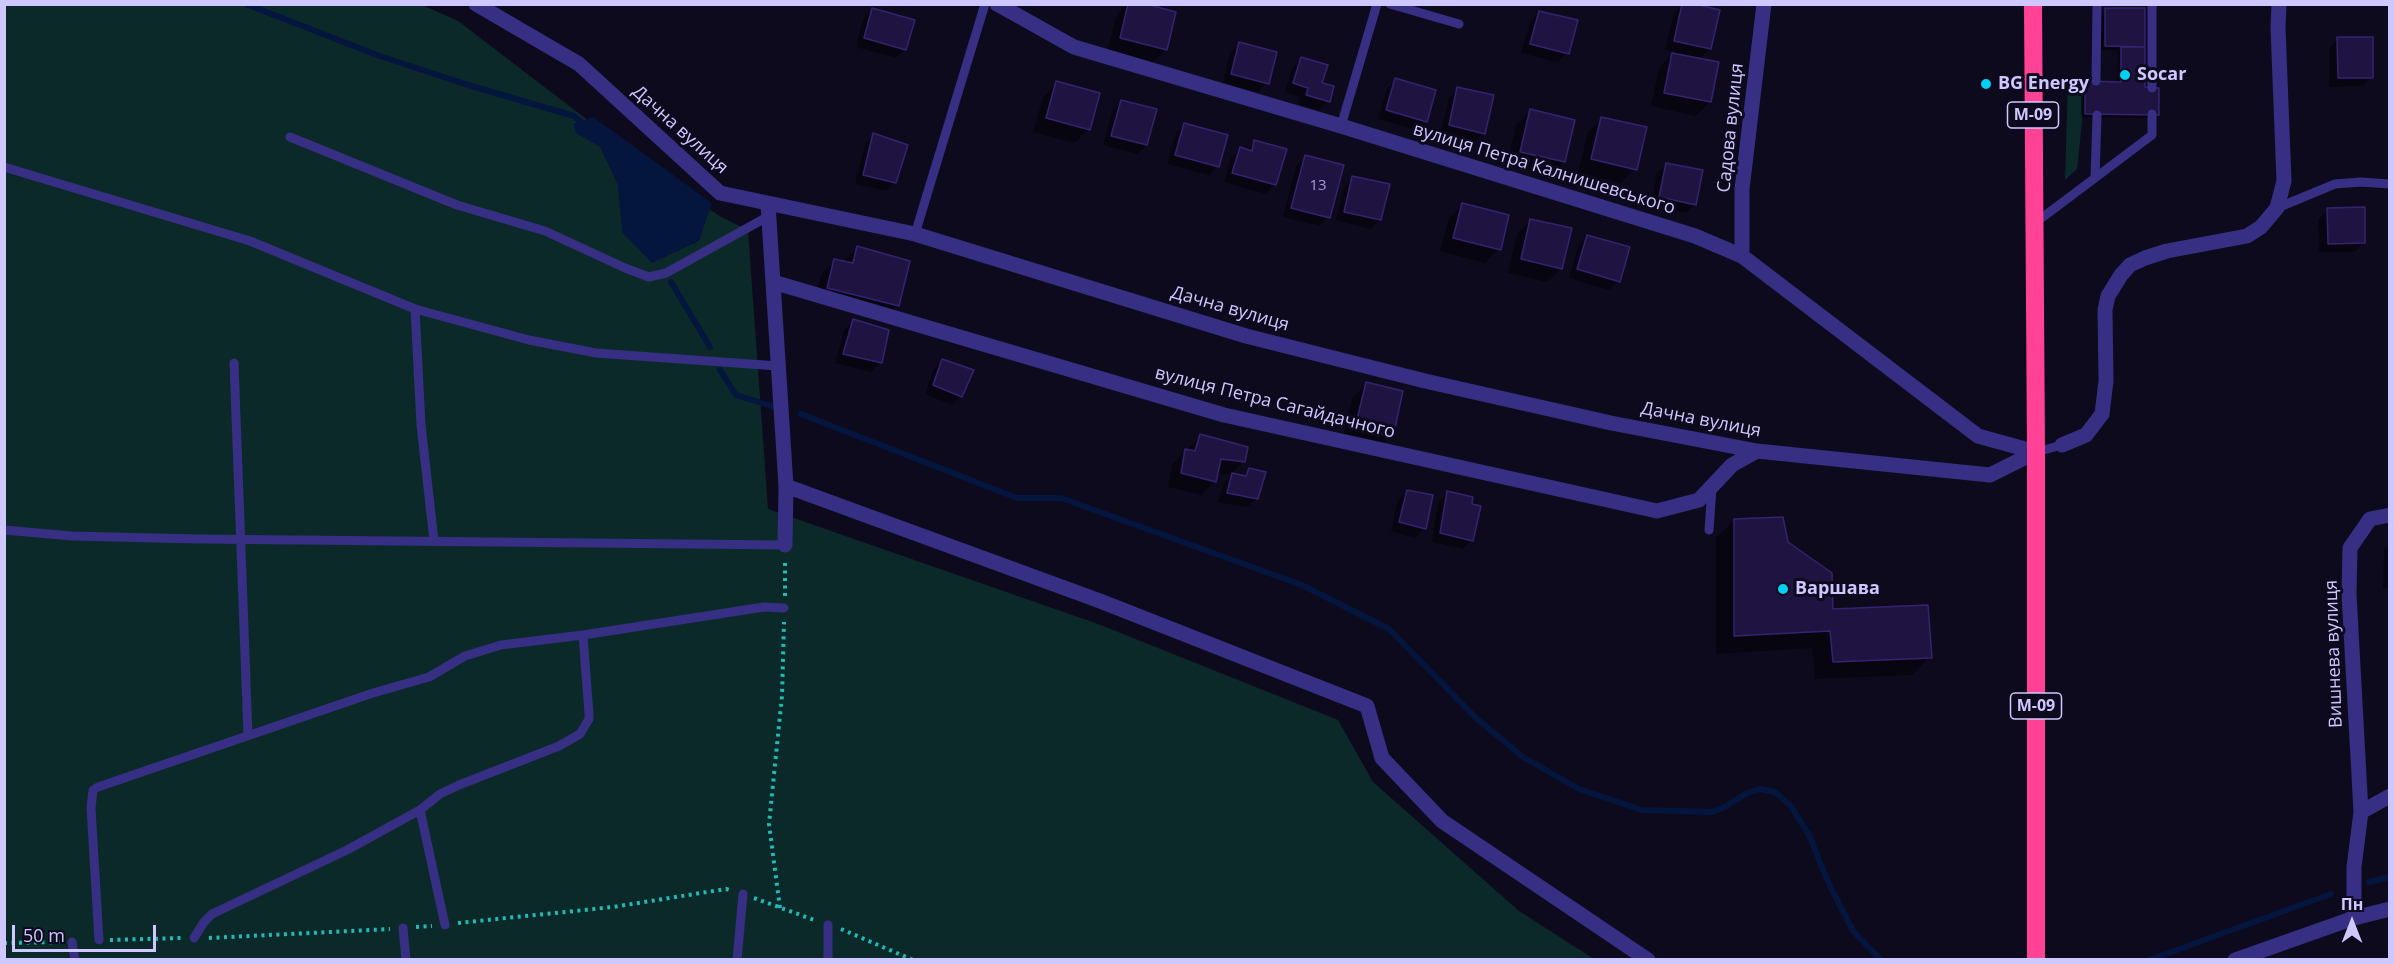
<!DOCTYPE html>
<meta charset="utf-8">
<style>
body{margin:0}
#map{position:relative;width:2394px;height:964px;overflow:hidden;background:#0e0a1e;font-family:"Open Sans",sans-serif}
canvas{display:block}
.frame{position:absolute;inset:0;border:6px solid #cfc7ff;pointer-events:none}
.north{position:absolute;left:2322px;top:892px;width:60px;height:60px;-webkit-text-stroke:4px #0e0a1e;paint-order:stroke;rotate:0deg;font-size:16px;font-weight:700;line-height:24px;text-align:center;color:#cfc7ff}
.north::after{content:'';display:block;margin:auto;width:21px;height:27px;background:#cfc7ff;clip-path:polygon(50% 0,100% 100%,50% 72%,0 100%)}
.scale{position:absolute;left:12px;top:925px;width:144px;height:27px;box-sizing:border-box;border:3px solid #cfc7ff;border-top:0;padding-left:8px;font-size:18px;line-height:21px;white-space:nowrap;color:#cfc7ff;-webkit-text-stroke:4px #0e0a1e;paint-order:stroke}
</style>
<div id="map">
<canvas width="2394" height="964"></canvas>
<div class="frame"></div>
<div class="north">Пн</div>
<div class="scale">50 m</div>
</div>
<script>
const g = document.querySelector('canvas').getContext('2d');
g.lineJoin = 'round';
function fill(path, color) {
  g.fillStyle = color;
  g.fill(path, 'evenodd');
}
function shape(rows) {
  const path = new Path2D();
  for (const r of rows) {
    path.moveTo(r[0], r[1]);
    for (let i = 2; i < r.length; i += 2) path.lineTo(r[i], r[i + 1]);
  }
  return path;
}
function stroke(path, color, width, dash) {
  g.strokeStyle = color;
  g.lineWidth = width;
  g.lineCap = dash ? 'butt' : 'round';
  g.setLineDash(dash || []);
  g.stroke(path);
}
function drawText(font, color, halo, rows, align = 'center') {
  g.font = font + ' "Open Sans",sans-serif';
  g.lineWidth = 6;
  g.setLineDash([]);
  g.textBaseline = 'middle';
  g.strokeStyle = halo;
  g.fillStyle = color;
  for (const [text, x, y, turn = 0] of rows) {
    g.save();
    g.translate(x, y);
    g.rotate((+turn || 0) * Math.PI / 180);
    g.textAlign = isNaN(turn) ? turn : align;
    if (halo) g.strokeText(text, 0, 0);
    g.fillText(text, 0, 0);
    g.restore();
  }
}
const green = shape([
 [5,4,420,4,458,21,661,176,721,217,748,230,768,509,1098,624,1338,720,1373,782,1519,911,1594,959,5,960],
 [2068,80,2083,85,2082,122,2077,169,2065,180]
]);
const water = shape([
 [593,117,712,203,699,241,652,263,622,232,618,185,600,147,576,133,573,124]
]);
const shadow = shape([
 [1127,4,1140,4,1166,49,1152,63,1107,52,1116,16],
 [1682,4,1705,4,1702,8,1710,48,1699,60,1710,102,1696,116,1651,106,1659,68,1675,52,1665,50,1674,13],
 [2105,9,2144,9,2143,89,2153,118,2081,117,2081,87,2086,83,2117,83,2118,50,2101,50,2101,13],
 [872,10,905,49,896,58,856,47,863,19],
 [1539,13,1567,53,1558,62,1521,53,1530,22],
 [2338,39,2372,77,2363,86,2329,87,2329,48],
 [1239,44,1267,83,1258,92,1223,83,1230,53],
 [1301,59,1320,84,1328,101,1319,110,1298,104,1300,97,1285,92,1292,68],
 [1396,80,1425,121,1416,130,1378,119,1387,89],
 [1057,83,1098,94,1088,130,1074,143,1033,132,1043,97],
 [1458,89,1484,133,1474,142,1440,134,1449,98],
 [1121,101,1146,145,1137,154,1103,145,1112,111],
 [1530,111,1564,162,1550,176,1507,165,1516,125],
 [1602,118,1635,169,1621,183,1578,173,1588,132],
 [1185,124,1218,166,1209,175,1167,164,1176,133],
 [874,135,895,182,886,191,855,184,865,144],
 [1255,141,1275,184,1266,194,1224,182,1231,158,1240,149,1246,151],
 [1305,157,1329,217,1320,226,1283,217,1296,166],
 [1666,164,1695,204,1686,213,1651,206,1657,173],
 [1353,178,1380,219,1371,229,1336,220,1344,187],
 [1463,205,1499,249,1485,263,1440,251,1449,218],
 [2328,210,2364,242,2355,252,2319,252,2318,219],
 [1531,220,1561,269,1547,282,1508,273,1517,234],
 [1587,237,1618,281,1609,290,1569,278,1578,246],
 [858,248,897,306,883,319,814,302,821,275,835,261,844,261],
 [853,321,887,331,880,363,871,372,835,363,844,330],
 [942,361,961,396,952,405,925,394,933,370],
 [1366,384,1391,436,1377,450,1342,441,1352,398],
 [1201,436,1244,461,1231,474,1242,476,1249,470,1257,498,1247,507,1218,502,1223,484,1231,475,1216,473,1214,482,1201,495,1168,487,1172,464],
 [1408,491,1424,528,1415,538,1391,531,1398,500],
 [1447,493,1472,540,1463,549,1432,542,1438,502],
 [1734,520,1787,543,1832,610,1930,657,1912,675,1815,679,1812,648,1716,654,1716,538],
 [2390,544,2390,588,2383,588,2384,549]
]);
const stream = shape([
 [246,4,377,55,465,84,574,116,586,126],
 [671,282,710,347],
 [720,370,736,395,775,407],
 [801,414,1017,498,1061,498,1302,585,1389,629,1476,718,1523,757,1579,789,1642,810,1712,812,1723,808,1747,793,1760,789,1775,792,1791,806,1809,835,1828,882,1853,931,1881,960],
 [2369,882,2390,877],
 [2149,960,2331,894]
]);
const building = shape([
 [1128,4,1146,4,1176,12,1167,50,1120,38,1128,4],
 [1682,4,1695,4,1720,10,1711,49,1674,41,1682,4],
 [872,8,915,20,906,50,864,38,872,8],
 [2105,8,2145,8,2145,47,2105,46,2105,8],
 [1539,11,1578,20,1569,54,1530,44,1539,11],
 [2337,37,2373,37,2373,78,2338,78,2337,37],
 [1239,42,1277,52,1269,84,1231,74,1239,42],
 [2121,47,2145,47,2145,87,2159,88,2159,115,2085,114,2085,81,2121,82,2121,47],
 [1672,53,1719,62,1711,102,1664,93,1672,53],
 [1301,57,1328,65,1322,83,1334,86,1330,102,1306,95,1308,88,1293,83,1301,57],
 [1395,78,1436,90,1427,122,1386,110,1395,78],
 [1056,81,1100,93,1090,130,1046,118,1056,81],
 [1457,87,1494,95,1485,134,1449,125,1457,87],
 [1121,100,1157,109,1147,145,1111,136,1121,100],
 [1530,109,1575,120,1565,162,1520,152,1530,109],
 [1601,117,1647,127,1637,170,1591,159,1601,117],
 [1184,123,1228,135,1219,167,1175,155,1184,123],
 [873,133,908,145,896,183,863,175,873,133],
 [1254,140,1287,149,1276,185,1232,173,1240,147,1252,151,1254,140],
 [1305,155,1344,165,1330,218,1291,208,1305,155],
 [1666,163,1703,170,1696,205,1659,197,1666,163],
 [1352,176,1390,184,1381,220,1344,212,1352,176],
 [1462,203,1509,215,1501,250,1453,238,1462,203],
 [2365,207,2365,243,2328,244,2327,208,2365,207],
 [1530,219,1572,228,1562,269,1521,259,1530,219],
 [1587,235,1630,247,1620,282,1577,269,1587,235],
 [857,246,910,261,899,306,827,288,834,259,853,263,857,246],
 [853,319,889,330,882,363,843,354,853,319],
 [942,359,974,370,962,397,933,385,942,359],
 [1366,382,1403,391,1393,437,1355,428,1366,382],
 [1200,434,1248,447,1245,462,1221,459,1216,482,1181,473,1185,449,1195,451,1200,434],
 [1249,468,1266,472,1258,499,1227,493,1232,473,1246,476,1249,468],
 [1407,490,1433,495,1426,529,1399,522,1407,490],
 [1447,491,1473,497,1472,504,1481,506,1473,541,1440,533,1447,491],
 [1783,517,1788,542,1832,573,1833,609,1928,605,1932,658,1833,662,1830,631,1734,636,1734,519,1783,517]
]);
const path = shape([
 [785,596,785,559],
 [754,898,817,921],
 [780,908,769,824,782,696,784,622],
 [458,923,613,907,726,889,733,891],
 [416,927,432,926],
 [841,929,913,960],
 [209,938,390,929],
 [110,940,181,938],
 [4,943,61,942]
]);
const lane = shape([
 [1390,4,1459,24],
 [2152,4,2152,88],
 [2096,81,2097,4],
 [1341,126,1377,4],
 [290,137,457,205,545,231,625,268,649,277,666,273,769,216],
 [4,167,250,241,415,309,529,340,596,353,778,366],
 [2095,178,2152,135,2152,114],
 [2277,208,2335,184,2361,182,2390,184],
 [2035,223,2095,178,2097,115],
 [915,234,985,4],
 [415,309,421,425,434,541],
 [234,363,248,735],
 [2036,452,2062,445],
 [4,530,72,536,199,539,785,545],
 [1709,530,1712,488],
 [420,810,445,925],
 [828,925,828,960],
 [403,928,406,960],
 [194,938,204,922,212,914,347,850,420,810,440,794,459,785,559,746,580,734,589,719,589,714,583,635],
 [99,940,91,808,93,790,98,787,373,693,429,677,465,656,501,645,583,635,764,607,784,608],
 [72,942,75,960],
 [737,960,743,894]
]);
const street = shape([
 [476,4,579,64,720,193,915,234,1246,336,1425,381,1611,423,1757,451,1990,475,2036,452],
 [997,4,1074,47,1341,126,1695,236,1742,256,1978,436,2036,452],
 [768,204,786,486,785,545],
 [1742,256,1742,189,1764,4],
 [773,282,1224,415,1657,511,1699,500,1732,465,1757,451],
 [2062,445,2086,435,2102,414,2106,381,2105,310,2108,296,2121,275,2130,265,2145,258,2167,251,2247,236,2261,227,2277,208,2284,181,2278,27,2279,4],
 [786,486,1100,601,1367,706,1382,758,1442,821,1648,960],
 [2361,812,2390,796],
 [2354,918,2354,867,2361,812,2349,594,2350,548,2370,519,2390,515],
 [2235,960,2354,918,2390,909]
]);
const highway = shape([
 [2033,4,2036,452,2036,960]
]);
const markers = [
 [2125,75,6,"#00d0f2"],
 [1986,84,6,"#00d0f2"],
 [1783,589,6,"#00d0f2"]
];
const numberNames = [
 ["13",1318,186]
];
const shields = [
 [2033,115,51],
 [2036,706,51]
];
const shieldNames = [
 ["М-09",2033,115],
 ["М-09",2036,706]
];
const poiNames = [
 ["Socar",2137,75],
 ["BG Energy",1998,84],
 ["Варшава",1795,589]
];
const streetNames = [
 ["Садова вулиця",1731,128,-84],
 ["Дачна вулиця",680,130,42],
 ["вулиця Петра Калнишевського",1544,169,17],
 ["Дачна вулиця",1230,309,16],
 ["вулиця Петра Сагайдачного",1275,403,14],
 ["Дачна вулиця",1701,420,11],
 ["Вишнева вулиця",2334,654,-92]
];
fill(green, '#0c2929');
fill(water, '#04163d');
fill(shadow, '#0007');
stroke(stream, '#04163d', 6);
fill(building, '#1f1441');
stroke(building, '#352370', 1.5);
stroke(path, '#20bab7', 4, [3, 4.5]);
stroke(lane, '#362f83', 9);
stroke(street, '#362f83', 15);
stroke(highway, '#ff4295', 18);
for (const [x, y, r, color] of markers) {
  const dot = new Path2D();
  dot.arc(x, y, r, 0, 2 * Math.PI);
  g.fillStyle = color;
  g.fill(dot);
  stroke(dot, '#0e0a1e', 2);
}
drawText('15px', '#a39ad0', null, numberNames);
for (const [x, y, w] of shields) {
  const box = new Path2D();
  box.roundRect(x - w / 2, y - 13, w, 26, 4.5);
  g.fillStyle = '#0e0a1e';
  g.fill(box);
  stroke(box, '#cfc7ff', 1.5);
}
drawText('bold 16px', '#cfc7ff', null, shieldNames);
drawText('bold 18px', '#cfc7ff', '#0e0a1e', poiNames, 'left');
drawText('18px', '#cfc7ff', '#0e0a1e', streetNames);
</script>
